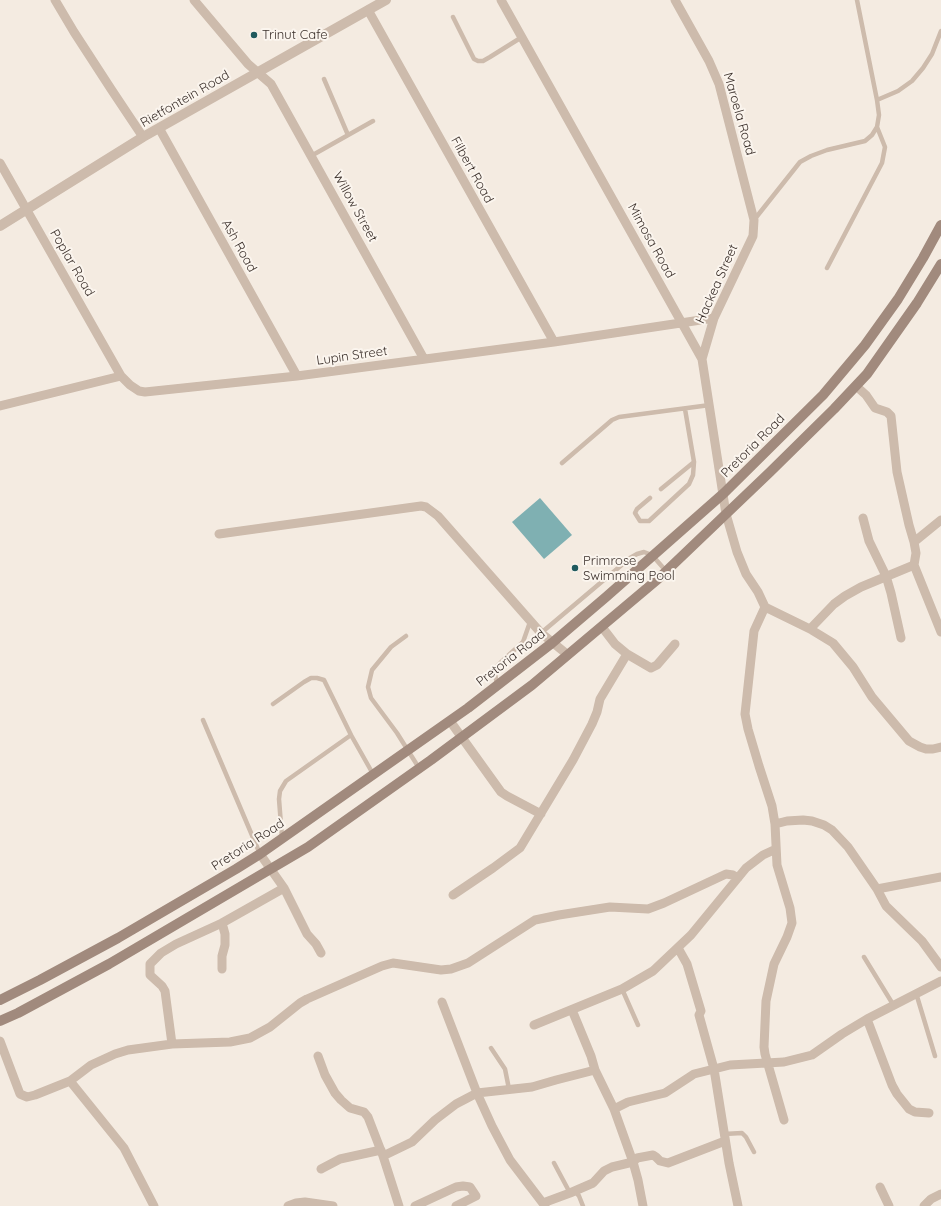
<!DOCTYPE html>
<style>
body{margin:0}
canvas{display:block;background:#f4ebe1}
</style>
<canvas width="941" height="1206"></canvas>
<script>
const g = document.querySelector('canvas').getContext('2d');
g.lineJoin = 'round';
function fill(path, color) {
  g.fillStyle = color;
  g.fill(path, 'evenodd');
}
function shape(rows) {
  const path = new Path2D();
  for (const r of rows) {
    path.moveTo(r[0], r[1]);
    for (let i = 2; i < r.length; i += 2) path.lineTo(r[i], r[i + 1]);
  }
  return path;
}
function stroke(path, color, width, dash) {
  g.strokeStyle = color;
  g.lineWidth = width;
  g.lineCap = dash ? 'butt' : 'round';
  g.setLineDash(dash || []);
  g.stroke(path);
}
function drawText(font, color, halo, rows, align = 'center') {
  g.font = font + ' Quicksand,sans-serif';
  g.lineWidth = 4;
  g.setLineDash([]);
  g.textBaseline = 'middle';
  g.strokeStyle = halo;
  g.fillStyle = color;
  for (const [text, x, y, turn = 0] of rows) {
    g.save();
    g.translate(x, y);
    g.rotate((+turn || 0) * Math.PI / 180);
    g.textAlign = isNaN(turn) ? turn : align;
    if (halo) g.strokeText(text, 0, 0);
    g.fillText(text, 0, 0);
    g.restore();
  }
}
const water = shape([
 [540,498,572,535,544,559,512,522]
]);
const service = shape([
 [453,17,474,59,478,61,483,61,490,57,522,37],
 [324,79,348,135],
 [877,100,898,91,912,81,923,68,932,54,941,31],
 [311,156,373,121],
 [754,220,800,162,811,156,827,150,865,141,872,135,877,127,879,115,877,100,857,0],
 [827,268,882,163,885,147,877,127],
 [562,463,612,420,619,417,710,405],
 [661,489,694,462],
 [650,498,637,509,635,513,640,521,649,521,689,484,693,475,694,462,685,409],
 [541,633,630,558,637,554,644,552,652,555,666,571],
 [406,636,391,647,372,670,368,687,371,698,397,733,419,768],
 [497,684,495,674,496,669,498,665,523,642,530,622],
 [273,704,304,682,311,678,317,678,324,680,351,735],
 [203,720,260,854],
 [282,838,279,799,280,791,286,781,351,735,373,774],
 [864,957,894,1006],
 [622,989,638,1025],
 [916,993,935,1056],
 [491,1048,505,1069,509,1089],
 [724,1134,742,1133,746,1137,754,1152],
 [554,1163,570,1193],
 [575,1191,579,1196,583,1206]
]);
const minor = shape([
 [55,0,74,32,111,89,143,137],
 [194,0,248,64,271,84,424,359],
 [501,0,702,359,726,514,737,552,746,574,758,592,765,607,810,629,833,643,853,667,872,697,909,741,920,747,926,749,933,749,941,747],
 [675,0,709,61,719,84,754,220,753,236,714,318,702,359],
 [368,10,554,342],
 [159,128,297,376],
 [0,163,121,376,130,385,139,391,145,392,297,376,554,342,714,318],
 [0,406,121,376],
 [863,518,869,541,886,576,891,593,901,638],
 [219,534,421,506,426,507,438,516,541,633,568,655],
 [914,542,941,520],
 [914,565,941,632],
 [765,607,754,631,745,714,748,729,759,766,772,806,775,824],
 [810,629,834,604,845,596,861,587,914,565,916,553,914,542,909,525,897,472,891,416,887,412,875,408,866,395,856,386],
 [627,654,651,668,657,665,675,644],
 [450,721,501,792,507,796,541,814],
 [260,854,284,888,307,934,316,944,321,953],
 [877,889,941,877],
 [453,895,493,868,520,848,573,760,592,724,597,712,600,699,627,654,615,644,602,627],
 [678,948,687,964,701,1011,699,1015,714,1069,729,1163,738,1206],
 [222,969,222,956,225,945,225,934,222,923,284,888],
 [442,1002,477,1093,492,1126,510,1160,545,1206],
 [572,1010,591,1056,595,1070],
 [867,1019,892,1085,897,1094,909,1109,915,1112,929,1113],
 [534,1025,622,989,653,971,691,935,746,868,763,855,776,849],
 [0,1041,20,1094,27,1097,35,1095,70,1081,91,1065,115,1054,128,1050,172,1044,230,1042,250,1038,270,1027,300,1003,307,999,382,966,393,963,441,970,451,969,468,963,535,920,559,915,610,907,648,909,664,903,726,874,733,875,738,878],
 [172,1044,165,991,162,986,150,975,150,964,161,953,176,944,222,923],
 [318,1056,325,1075,335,1093,341,1100,350,1108,364,1112,368,1117,383,1156,399,1206],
 [70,1081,124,1148,154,1206],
 [614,1109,628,1102,665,1093,694,1074,730,1065,784,1062,812,1055,842,1034,867,1019,941,981],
 [784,1120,765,1054,764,1047,766,1001,774,964,787,937,792,923,790,908,777,865,775,824,787,821,803,820,812,821,824,825,832,830,848,847,877,889,886,906,922,941,941,967],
 [383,1156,412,1142,435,1120,456,1104,477,1093,532,1087,556,1080,595,1070,614,1109,633,1162,638,1180,643,1206],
 [321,1169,340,1159,381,1150],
 [880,1187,889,1206],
 [543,1203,570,1193,593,1183,604,1171,612,1167,633,1162,637,1158,653,1155,656,1157,660,1161,668,1163,725,1141],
 [288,1206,296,1203,305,1202,333,1206],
 [415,1206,456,1187,463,1186,470,1187,476,1196,456,1206],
 [924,1206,931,1199,941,1194]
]);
const tertiary = shape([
 [0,226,143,137,386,0]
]);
const secondary = shape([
 [0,1000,40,980,118,938,236,869,260,854,468,708,552,643,606,597,724,493,823,395,865,345,898,299,923,258,941,225],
 [0,1021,18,1013,109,964,308,847,431,760,532,685,658,579,770,472,834,409,867,374,917,303,941,264]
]);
const markers = [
 [254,35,4,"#1f5a5e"],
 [575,568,4,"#1f5a5e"]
];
const poiNames = [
 ["Trinut Cafe",262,35],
 ["Primrose",583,561],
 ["Swimming Pool",583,576]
];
const streetNames = [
 ["Rietfontein Road",185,99,-30],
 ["Maroela Road",739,114,74],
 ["Filbert Road",472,170,61],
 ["Willow Street",355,207,61],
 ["Mimosa Road",651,241,61],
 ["Ash Road",239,246,61],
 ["Poplar Road",72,263,60],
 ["Hackea Street",717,284,-66],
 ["Lupin Street",352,356,-8],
 ["Pretoria Road",753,446,-45],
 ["Pretoria Road",511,658,-38],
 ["Pretoria Road",248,845,-33]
];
fill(water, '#7fb0b2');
stroke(service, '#cdbbac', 4.5);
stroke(minor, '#cdbbac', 9);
stroke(tertiary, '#cdbbac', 10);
stroke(secondary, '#a18a7d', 10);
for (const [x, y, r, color] of markers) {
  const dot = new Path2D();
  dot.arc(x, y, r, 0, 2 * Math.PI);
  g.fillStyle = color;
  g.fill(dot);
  stroke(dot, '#fbf5ee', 1.5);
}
drawText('13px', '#3b302b', '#fbf5ee', poiNames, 'left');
drawText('13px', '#3b302b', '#fbf5ee', streetNames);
</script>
